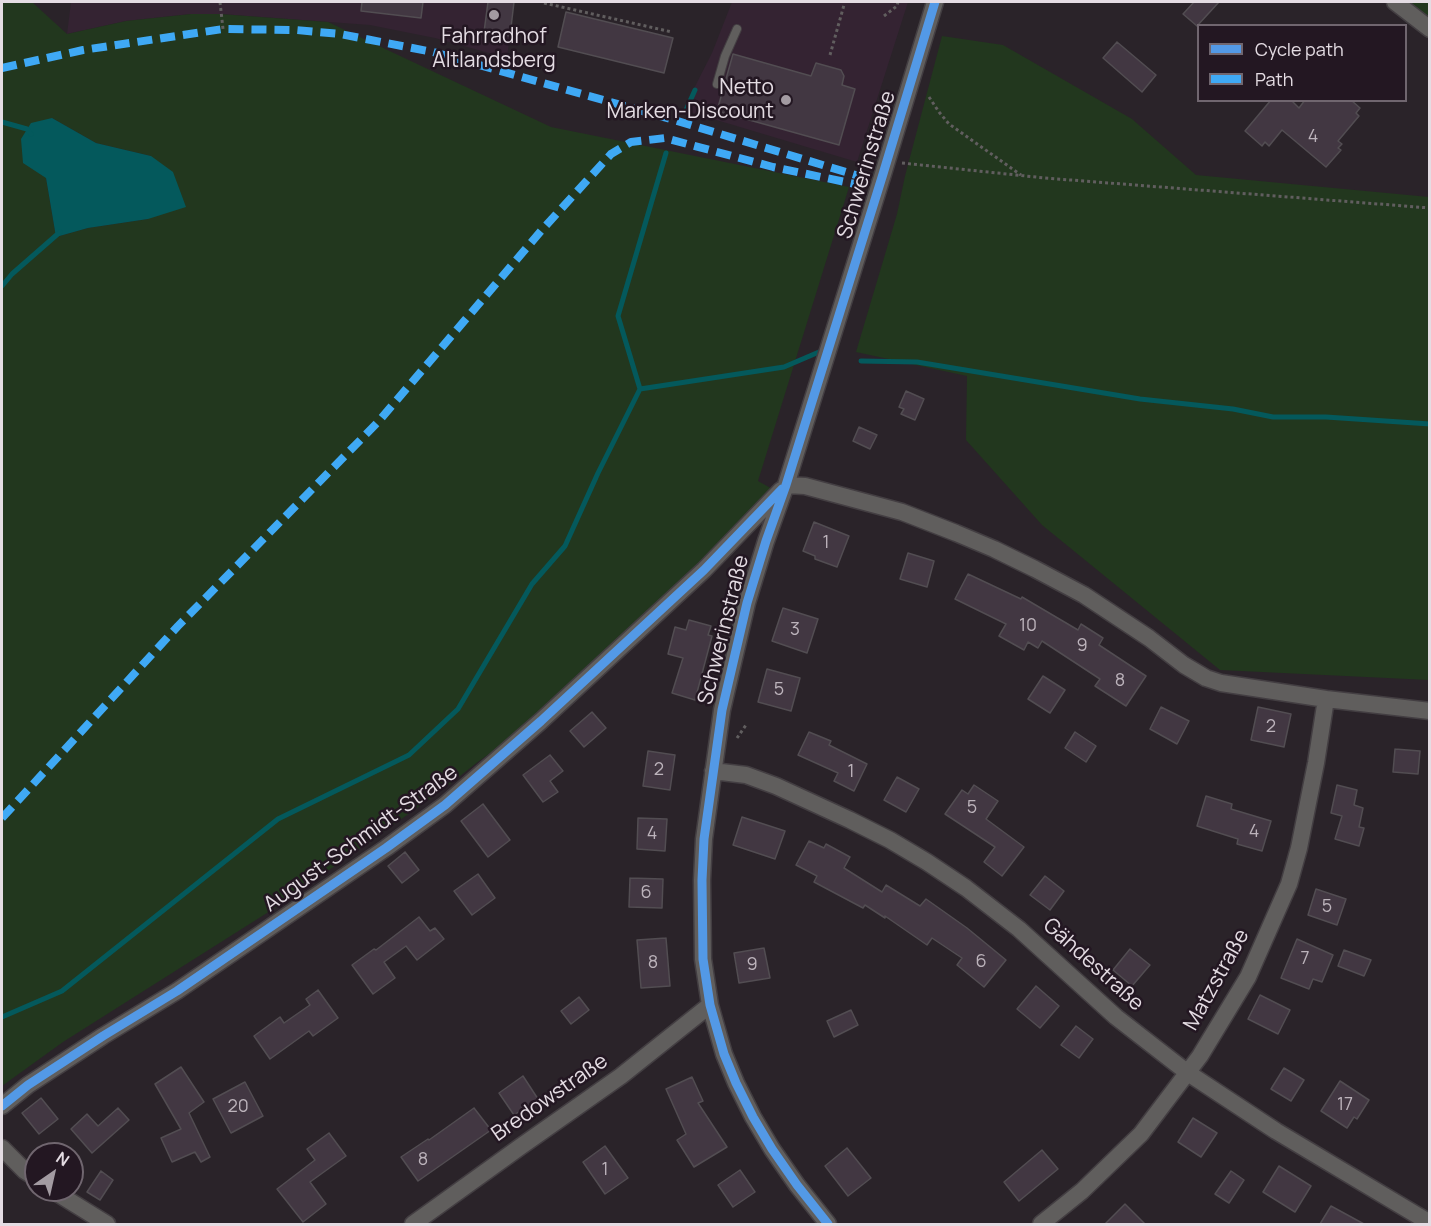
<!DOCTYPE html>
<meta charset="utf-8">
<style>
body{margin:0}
#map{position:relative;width:1431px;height:1226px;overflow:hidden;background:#2a2329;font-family:Manrope,sans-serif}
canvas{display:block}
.frame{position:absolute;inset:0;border:3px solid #e4dce3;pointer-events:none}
.legend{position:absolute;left:1197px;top:24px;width:210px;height:78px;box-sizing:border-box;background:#231722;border:2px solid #70666f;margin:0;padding:8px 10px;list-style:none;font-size:18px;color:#e4dce3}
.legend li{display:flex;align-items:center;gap:12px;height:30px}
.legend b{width:30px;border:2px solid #70666f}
.north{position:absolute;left:24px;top:1142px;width:60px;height:60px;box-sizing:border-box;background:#231722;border:2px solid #70666f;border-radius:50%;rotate:34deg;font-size:16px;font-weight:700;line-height:24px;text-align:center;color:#e4dce3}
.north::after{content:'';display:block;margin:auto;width:21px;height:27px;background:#a39ba2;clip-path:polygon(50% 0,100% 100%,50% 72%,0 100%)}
</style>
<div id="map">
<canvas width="1431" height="1226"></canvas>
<div class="frame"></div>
<ul class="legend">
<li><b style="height:8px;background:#5399e6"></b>Cycle path</li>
<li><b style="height:8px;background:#3fa9f5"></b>Path</li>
</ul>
<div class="north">N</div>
</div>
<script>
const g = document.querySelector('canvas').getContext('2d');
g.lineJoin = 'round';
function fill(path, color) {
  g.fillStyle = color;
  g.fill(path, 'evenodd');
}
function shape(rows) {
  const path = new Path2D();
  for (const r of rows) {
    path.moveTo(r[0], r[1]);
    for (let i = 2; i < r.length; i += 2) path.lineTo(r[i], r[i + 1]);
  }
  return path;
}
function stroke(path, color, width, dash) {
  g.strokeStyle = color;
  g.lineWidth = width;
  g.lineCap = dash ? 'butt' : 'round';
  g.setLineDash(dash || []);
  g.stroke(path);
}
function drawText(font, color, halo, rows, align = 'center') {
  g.font = font + ' Manrope,sans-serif';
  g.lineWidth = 5;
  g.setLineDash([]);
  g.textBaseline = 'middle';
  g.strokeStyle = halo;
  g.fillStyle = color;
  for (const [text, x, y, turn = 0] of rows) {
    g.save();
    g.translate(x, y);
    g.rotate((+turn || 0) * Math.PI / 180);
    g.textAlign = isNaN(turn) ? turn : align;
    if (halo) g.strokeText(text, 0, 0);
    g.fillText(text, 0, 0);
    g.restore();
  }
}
const built = shape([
 [71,2,514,2,507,58,435,38,370,25,220,14,191,14,126,21,67,34],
 [732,2,908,2,857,162,683,110,712,53]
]);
const green = shape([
 [2,2,32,2,67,34,126,21,191,14,220,14,328,22,551,127,849,187,758,481,776,491,756,506,702,560,514,737,479,761,441,791,278,906,63,1042,2,1086],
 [52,118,96,143,151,156,148,219,88,228,56,237,46,178],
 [1407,2,1429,2,1429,20],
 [942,36,1003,45,1132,119,1196,175,1429,197,1429,680,1220,670,1042,525,966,440,967,376,856,352,897,214,905,176]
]);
const water = shape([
 [52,118,96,143,151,156,173,172,186,207,148,219,88,228,56,237,46,178,23,163,21,139,31,123]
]);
const stream = shape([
 [686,110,695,90],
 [2,122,27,129,31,134],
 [2,286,12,274,60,232],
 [861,361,917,362,1140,399,1233,409,1273,417,1326,417,1430,424],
 [640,389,784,367,819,352],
 [2,1017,62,991,278,819,409,755,458,709,532,584,565,546,598,473,640,389,618,316,666,153]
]);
const building = shape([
 [362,2,423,2,421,18,361,11,362,2],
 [488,2,514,2,510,36,484,32,488,2],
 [1194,2,1219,2,1197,26,1183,14,1194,2],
 [566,12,673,38,664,73,558,47,566,12],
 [1117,42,1156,75,1142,92,1103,58,1117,42],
 [733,54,811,76,816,63,841,70,844,76,842,85,855,89,839,145,717,111,733,54],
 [1271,100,1291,100,1299,108,1305,100,1351,100,1360,108,1356,113,1359,116,1338,141,1342,144,1338,148,1341,150,1326,167,1282,130,1269,146,1265,142,1262,146,1245,131,1271,100],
 [906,391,924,399,915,420,901,414,904,409,899,407,906,391],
 [859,427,877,435,870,449,853,441,859,427],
 [814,522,849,536,837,567,815,559,815,556,803,551,814,522],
 [908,553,934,561,927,587,900,579,908,553],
 [968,574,1021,599,1022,597,1078,630,1081,624,1103,638,1099,645,1146,676,1126,706,1095,686,1100,679,1042,641,1038,648,1028,642,1024,650,999,636,1006,624,955,599,968,574],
 [783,608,818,619,807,653,772,641,783,608],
 [689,620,711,626,708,635,712,636,695,700,672,693,683,658,668,654,675,627,686,630,689,620],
 [767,669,800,678,791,711,758,702,767,669],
 [1043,676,1065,690,1050,713,1028,699,1043,676],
 [1161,707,1189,721,1177,744,1150,729,1161,707],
 [1258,707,1291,714,1284,747,1251,740,1258,707],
 [592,712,606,728,584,747,570,731,592,712],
 [809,732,831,741,829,745,867,764,854,791,834,781,838,773,798,755,809,732],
 [1075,732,1096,746,1086,762,1065,748,1075,732],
 [1395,749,1420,751,1418,774,1393,772,1395,749],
 [648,751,675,755,670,790,643,786,648,751],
 [550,755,563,771,550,781,558,792,543,802,523,775,550,755],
 [897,777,919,789,906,812,884,800,897,777],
 [974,785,998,801,986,819,1024,847,1002,876,984,862,995,847,945,814,962,790,968,794,974,785],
 [1337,785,1357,790,1354,805,1363,808,1359,827,1364,828,1359,846,1335,839,1342,816,1331,813,1337,785],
 [1206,796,1232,804,1231,809,1271,821,1262,851,1237,844,1238,839,1197,826,1206,796],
 [483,804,510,840,488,857,461,821,483,804],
 [742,817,785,831,775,859,733,845,742,817],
 [638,818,667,819,665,851,637,849,638,818],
 [809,841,824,848,826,844,850,857,844,868,882,892,886,885,920,906,926,899,967,928,1006,960,984,987,957,965,962,958,932,938,927,945,885,916,885,918,865,905,863,908,814,882,817,876,796,865,809,841],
 [405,852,419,870,402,883,388,866,405,852],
 [478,874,495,898,472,915,454,891,478,874],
 [1045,876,1064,891,1050,910,1030,895,1045,876],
 [630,878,663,879,662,908,629,907,630,878],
 [1316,889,1346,899,1337,925,1308,915,1316,889],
 [419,917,430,931,435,928,444,939,417,960,406,946,384,962,395,978,373,994,352,965,374,949,376,950,419,917],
 [666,938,670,986,641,988,637,940,666,938],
 [1297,939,1333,955,1322,982,1313,979,1309,989,1281,978,1297,939],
 [764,948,770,978,739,983,734,953,764,948],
 [1130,949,1150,965,1132,986,1113,970,1130,949],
 [1344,950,1371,960,1364,976,1338,966,1344,950],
 [1036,986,1059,1006,1040,1028,1017,1009,1036,986],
 [318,990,338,1018,313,1036,309,1031,270,1059,254,1036,280,1017,284,1023,310,1005,306,999,318,990],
 [1260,995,1290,1010,1278,1034,1248,1019,1260,995],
 [579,997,589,1010,571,1024,561,1011,579,997],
 [851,1010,858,1025,834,1037,827,1021,851,1010],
 [1076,1026,1093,1039,1079,1058,1061,1045,1076,1026],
 [181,1067,204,1102,189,1113,210,1157,201,1162,195,1152,172,1162,161,1138,181,1129,155,1084,181,1067],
 [1284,1068,1304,1080,1291,1101,1271,1089,1284,1068],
 [523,1076,538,1099,514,1115,499,1093,523,1076],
 [692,1077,703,1101,698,1103,727,1147,694,1167,677,1140,686,1134,666,1089,692,1077],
 [1340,1081,1369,1100,1357,1119,1354,1117,1347,1128,1321,1111,1340,1081],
 [245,1082,263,1116,231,1133,213,1099,245,1082],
 [41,1098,58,1119,39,1134,22,1113,41,1098],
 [118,1108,129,1120,92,1153,71,1129,87,1114,98,1126,118,1108],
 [474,1108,491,1130,418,1181,401,1157,428,1139,429,1140,474,1108],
 [1193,1118,1217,1133,1201,1157,1178,1142,1193,1118],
 [329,1133,346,1156,310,1182,326,1204,303,1222,277,1189,315,1160,307,1149,329,1133],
 [605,1146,628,1178,605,1194,583,1162,605,1146],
 [847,1148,871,1178,848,1196,825,1166,847,1148],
 [1042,1150,1058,1169,1019,1201,1004,1182,1042,1150],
 [1279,1166,1311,1186,1295,1212,1263,1192,1279,1166],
 [740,1170,755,1192,733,1207,718,1185,740,1170],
 [101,1171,113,1180,100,1200,87,1192,101,1171],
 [1231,1171,1244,1180,1229,1203,1215,1194,1231,1171],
 [1125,1204,1145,1224,1105,1224,1125,1204],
 [1331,1206,1364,1224,1320,1224,1331,1206]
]);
const path = shape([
 [220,2,223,29],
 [544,3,672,32],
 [884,16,897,6,898,2],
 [830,55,844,5],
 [929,97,939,112,949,124,1021,175],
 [902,163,1045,178,1430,208],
 [737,738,746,725]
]);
const service = shape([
 [717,84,725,56,737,29]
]);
const minor = shape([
 [1395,2,1430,29],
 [786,485,805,486,902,512,956,533,994,549,1035,569,1084,595,1149,638,1184,665,1206,678,1221,683,1326,699,1430,711],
 [713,771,746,775,776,786,850,820,890,840,927,862,966,888,1019,929,1116,1017,1188,1073,1276,1131,1430,1223],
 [2,1106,28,1085,103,1036,177,991,386,848,445,805,541,721,704,570,781,490],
 [2,1148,25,1171,36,1178],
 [52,1190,107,1224],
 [413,1224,520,1147,621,1076,710,1005],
 [828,1224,797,1185,772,1149,753,1117,736,1083,724,1054,710,1005,703,959,702,880,704,839,722,710,747,603,766,541,786,485,883,174,935,2],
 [1041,1224,1082,1191,1141,1134,1200,1056,1248,977,1289,884,1299,848,1316,763,1326,699]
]);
const quiet = shape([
 [2,68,83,50,223,29,296,30,340,34,433,52,674,120,872,180],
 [2,818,178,626,378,422,541,231,611,154,631,142,665,138,773,167,855,184,873,181]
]);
const cycleway = shape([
 [2,1106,28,1085,103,1036,177,991,386,848,445,805,541,721,704,570,782,489],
 [828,1224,797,1185,772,1149,753,1117,736,1083,724,1054,710,1005,703,959,702,880,704,839,722,710,747,603,766,541,786,485,883,174,935,2]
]);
const markers = [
 [494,15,6,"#a39ba2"],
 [786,100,6,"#a39ba2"]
];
const numberNames = [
 ["4",1313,137],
 ["1",826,543],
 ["10",1028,626],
 ["3",795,630],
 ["9",1082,646],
 ["8",1120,681],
 ["5",779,690],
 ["2",1271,727],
 ["2",659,770],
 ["1",851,772],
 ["5",972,808],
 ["4",1254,832],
 ["4",652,834],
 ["6",646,893],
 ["5",1327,907],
 ["7",1305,959],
 ["6",981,962],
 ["8",653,963],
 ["9",752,965],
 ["17",1345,1105],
 ["20",238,1107],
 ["8",423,1160],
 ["1",605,1170]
];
const poiNames = [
 ["Fahrradhof",494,37],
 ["Altlandsberg",494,61],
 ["Netto",774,88,"right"],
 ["Marken-Discount",774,112,"right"]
];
const streetNames = [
 ["Schwerinstraße",867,165,-73],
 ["Schwerinstraße",724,630,-76],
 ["August-Schmidt-Straße",361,839,-36],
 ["Gähdestraße",1093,965,42],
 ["Matzstraße",1217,980,-61],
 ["Bredowstraße",550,1098,-35]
];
fill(built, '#342332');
fill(green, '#22371e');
fill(water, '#04595c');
stroke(stream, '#04595c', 5);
fill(building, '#423742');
stroke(building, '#524d52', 1.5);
stroke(service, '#433e42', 10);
stroke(minor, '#433e42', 19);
stroke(path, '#615e5f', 3, [3, 3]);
stroke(service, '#605e5d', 8);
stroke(minor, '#605e5d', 16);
stroke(quiet, '#3fa9f5', 8, [15, 8]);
stroke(cycleway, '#5399e6', 9);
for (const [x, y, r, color] of markers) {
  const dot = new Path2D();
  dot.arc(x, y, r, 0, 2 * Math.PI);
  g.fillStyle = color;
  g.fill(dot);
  stroke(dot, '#231722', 2);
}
drawText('18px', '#bcb3bb', null, numberNames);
drawText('21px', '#e4dce3', '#231722', poiNames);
drawText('21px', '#e4dce3', '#231722', streetNames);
</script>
